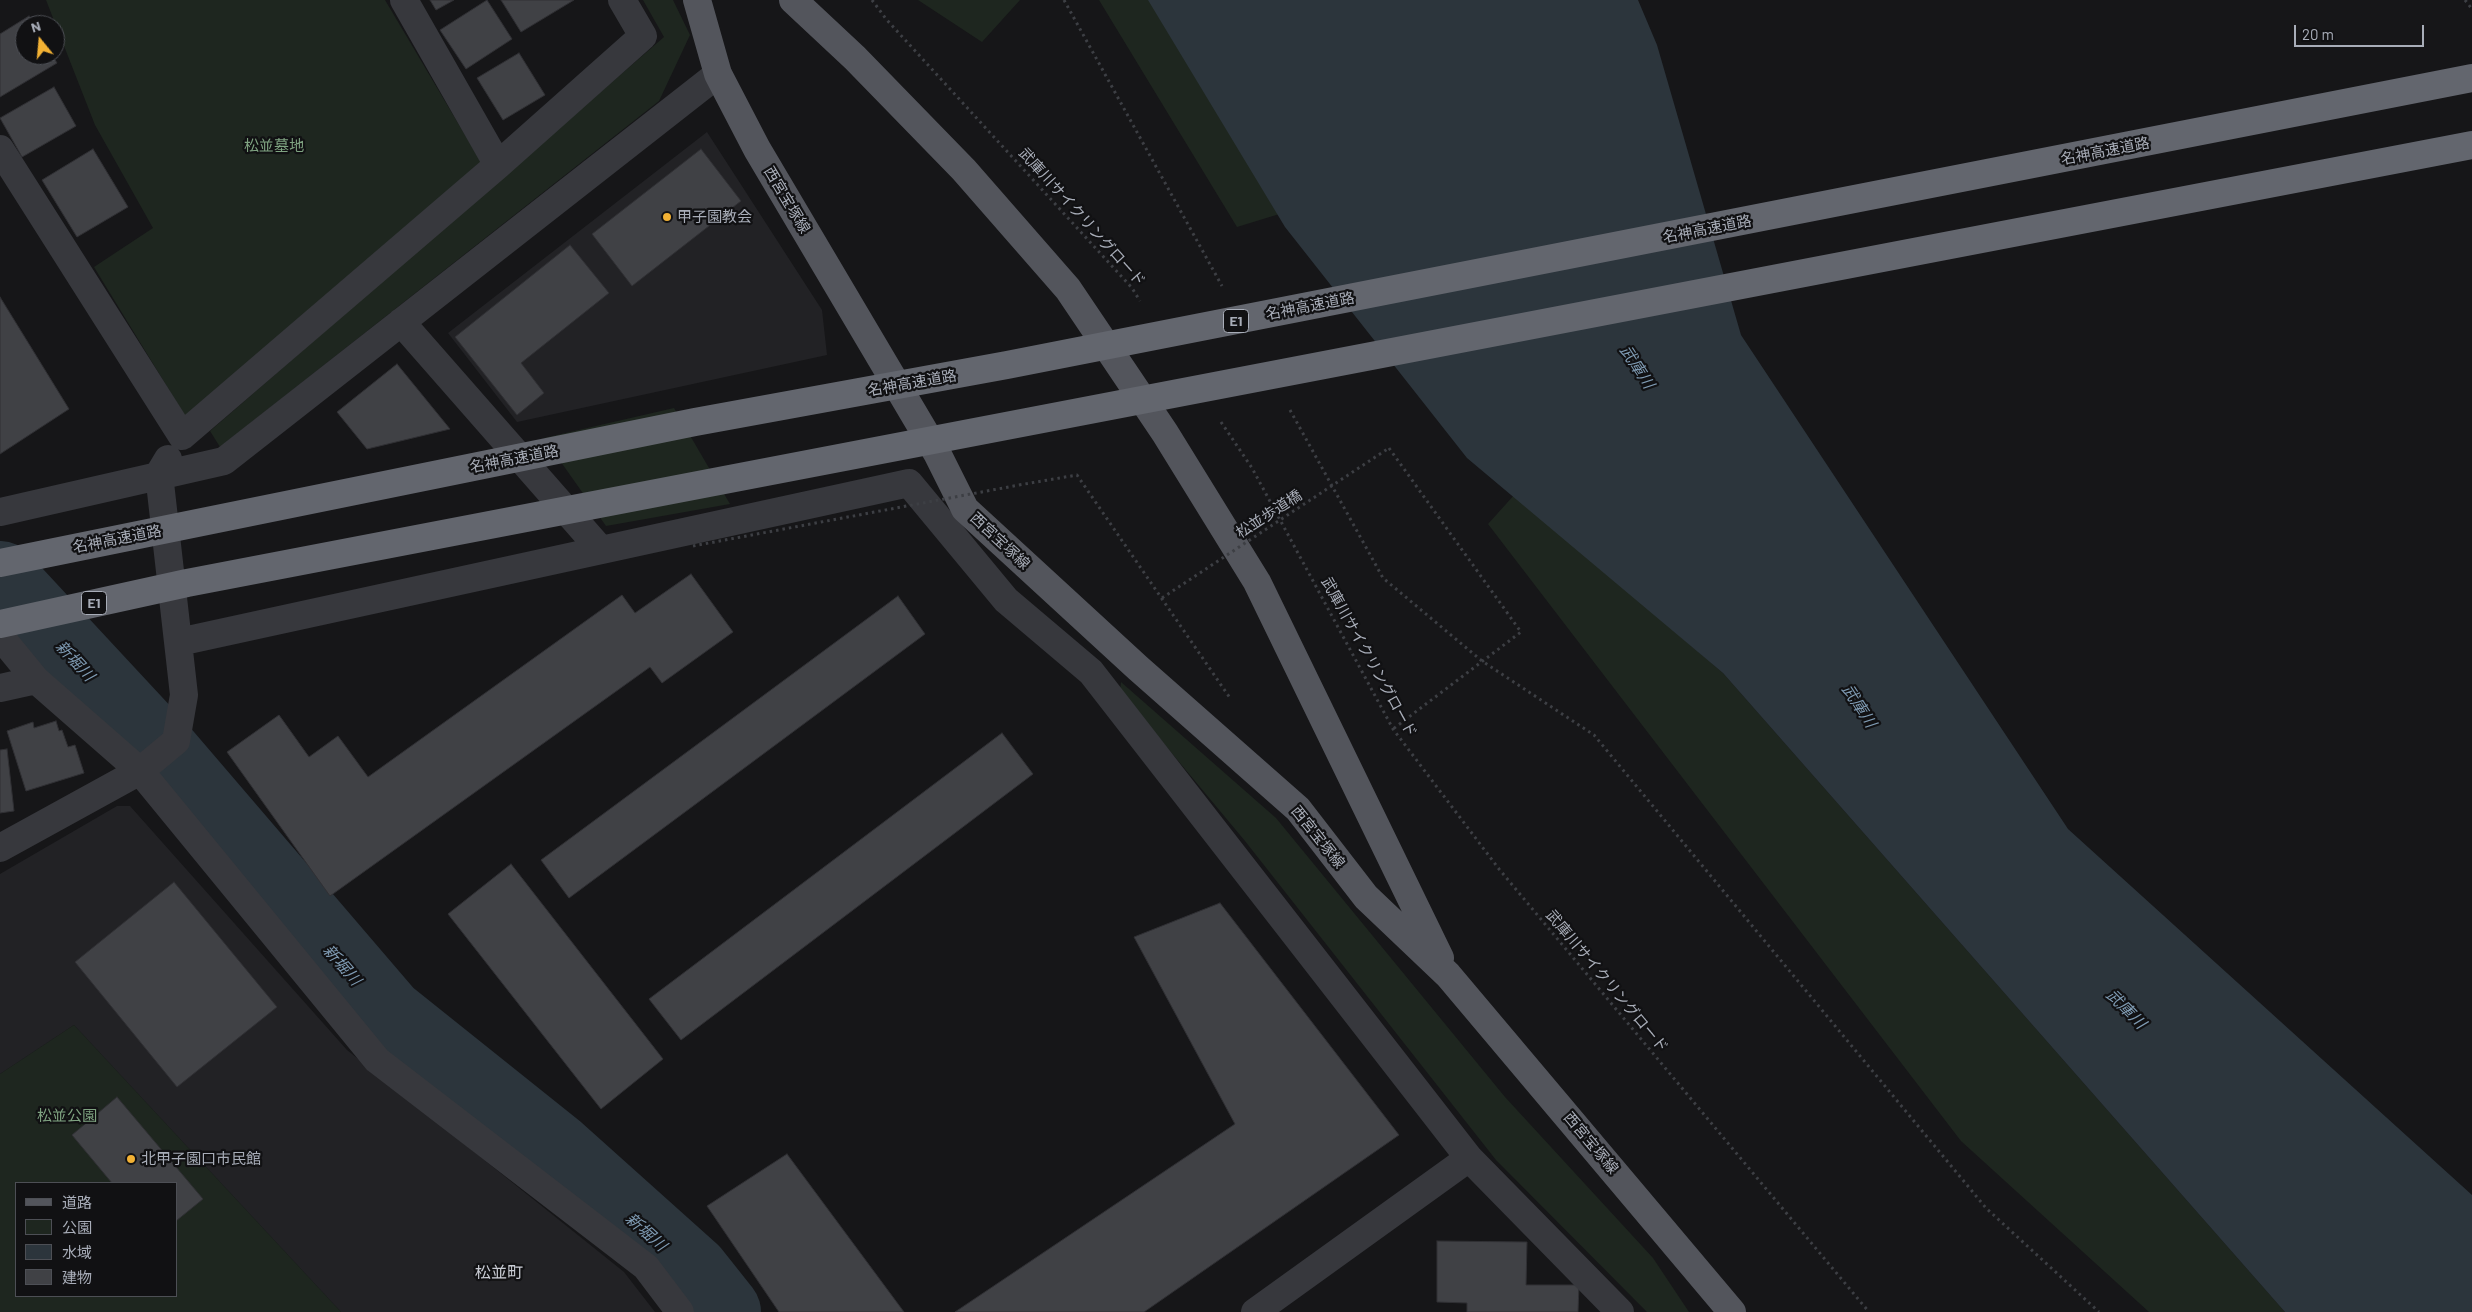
<!DOCTYPE html>
<meta charset="utf-8">
<style>
body{margin:0}
#map{position:relative;width:2472px;height:1312px;overflow:hidden;background:#161618;font-family:Barlow,"Noto Sans JP",sans-serif}
canvas{display:block}
.legend{position:absolute;left:15px;top:1182px;width:162px;height:115px;box-sizing:border-box;background:#111113;border:1px solid #4d4f55;margin:0;padding:6px 9px;list-style:none;font-size:15px;color:#a8adb8}
.legend li{display:flex;align-items:center;gap:10px;height:25px}
.legend b{width:25px;border:1px solid #4d4f55}
.north{position:absolute;left:15px;top:15px;width:50px;height:50px;box-sizing:border-box;background:#111113;border:1px solid #4d4f55;border-radius:50%;rotate:343deg;font-size:14px;font-weight:700;line-height:20px;text-align:center;color:#a8adb8}
.north::after{content:'';display:block;margin:auto;width:18px;height:22px;background:#f2b134;clip-path:polygon(50% 0,100% 100%,50% 72%,0 100%)}
.scale{position:absolute;left:2294px;top:25px;width:130px;height:22px;box-sizing:border-box;border:2px solid #a8adb8;border-top:0;padding-left:6px;font-size:15px;line-height:18px;white-space:nowrap;color:#a8adb8;-webkit-text-stroke:4px #111113;paint-order:stroke}
</style>
<div id="map">
<canvas width="2472" height="1312"></canvas>
<ul class="legend">
<li><b style="height:6px;background:#53555c"></b>道路</li>
<li><b style="height:14px;background:#1e261f"></b>公園</li>
<li><b style="height:14px;background:#2c353c"></b>水域</li>
<li><b style="height:14px;background:#404145"></b>建物</li>
</ul>
<div class="north">N</div>
<div class="scale">20 m</div>
</div>
<script>
const g = document.querySelector('canvas').getContext('2d');
g.lineJoin = 'round';
function fill(path, color) {
  g.fillStyle = color;
  g.fill(path, 'evenodd');
}
function shape(rows) {
  const path = new Path2D();
  for (const r of rows) {
    path.moveTo(r[0], r[1]);
    for (let i = 2; i < r.length; i += 2) path.lineTo(r[i], r[i + 1]);
  }
  return path;
}
function stroke(path, color, width, dash) {
  g.strokeStyle = color;
  g.lineWidth = width;
  g.lineCap = dash ? 'butt' : 'round';
  g.setLineDash(dash || []);
  g.stroke(path);
}
function drawText(font, color, halo, rows, align = 'center') {
  g.font = font + ' Barlow,"Noto Sans JP",sans-serif';
  g.lineWidth = 4.5;
  g.setLineDash([]);
  g.textBaseline = 'middle';
  g.strokeStyle = halo;
  g.fillStyle = color;
  for (const [text, x, y, turn = 0] of rows) {
    g.save();
    g.translate(x, y);
    g.rotate((+turn || 0) * Math.PI / 180);
    g.textAlign = isNaN(turn) ? turn : align;
    if (halo) g.strokeText(text, 0, 0);
    g.fillText(text, 0, 0);
    g.restore();
  }
}
const built = shape([
 [707,132,822,310,827,355,517,422,448,333],
 [117,806,130,806,347,1050,624,1272,655,1312,341,1312,74,1025,0,1074,0,874]
]);
const green = shape([
 [46,0,385,0,481,162,185,416,94,267,153,228,95,125],
 [643,0,673,0,690,35,659,101,220,447,210,431,664,37],
 [918,0,1020,0,982,42],
 [1099,0,1187,0,1312,204,1237,227],
 [674,408,730,504,606,526,544,438],
 [1515,494,1723,673,2285,1312,2149,1312,1961,1141,1488,524],
 [1121,682,1276,818,1505,1097,1653,1258,1689,1312,1647,1312,1496,1160,1245,841,1120,691],
 [74,1025,341,1312,0,1312,0,1074],
 [16,1183,176,1183,176,1296,16,1296]
]);
const water = shape([
 [1148,0,1638,0,1657,45,1741,335,2068,829,2472,1195,2472,1312,2285,1312,1723,673,1467,458,1285,227]
]);
const river = shape([
 [0,580,158,750,386,1016,556,1152,691,1273,722,1312]
]);
const building = shape([
 [430,0,454,0,436,10,430,0],
 [487,0,512,39,466,69,440,30,487,0],
 [501,0,574,0,521,32,501,0],
 [29,16,34,25,25,25,25,55,52,55,57,63,0,97,0,34,29,16],
 [519,53,545,95,503,120,477,78,519,53],
 [54,87,76,126,22,157,0,118,54,87],
 [93,149,128,207,77,237,42,180,93,149],
 [701,149,741,201,632,286,592,234,701,149],
 [570,245,609,293,521,363,544,393,517,415,455,337,570,245],
 [0,297,69,409,0,454,0,297],
 [397,364,450,429,367,449,337,412,397,364],
 [691,574,733,632,662,683,650,667,330,896,227,752,279,715,309,757,338,736,368,777,622,595,635,613,691,574],
 [898,596,925,634,569,898,541,860,898,596],
 [56,721,59,731,62,730,68,747,75,745,84,773,26,791,7,731,33,722,34,728,56,721],
 [1002,733,1033,774,681,1040,649,999,1002,733],
 [7,749,14,811,0,813,0,750,7,749],
 [511,864,663,1059,601,1109,448,914,511,864],
 [174,882,277,1007,177,1087,75,962,174,882],
 [1220,903,1399,1135,1144,1312,955,1312,1235,1124,1134,937,1220,903],
 [117,1097,203,1199,176,1221,176,1183,112,1183,72,1135,117,1097],
 [787,1154,904,1312,779,1312,707,1206,787,1154],
 [1437,1241,1527,1242,1526,1285,1579,1285,1578,1312,1467,1312,1467,1303,1437,1302,1437,1241]
]);
const path = shape([
 [872,0,886,19,1132,288,1140,301],
 [1064,0,1222,286],
 [2465,0,2472,9],
 [1290,410,1383,578,1482,661,1594,735,1986,1208,2099,1312],
 [1221,422,1252,468,1393,729,1499,869,1869,1312],
 [1389,448,1521,632,1393,729],
 [1019,485,1077,475,1230,698]
]);
const minor = shape([
 [404,0,498,165],
 [0,149,182,436,498,165,643,36,622,0],
 [401,322,601,550],
 [0,512,224,461,718,74],
 [0,636,36,680,140,771,377,1060,646,1267,680,1312],
 [179,642,909,483,1006,600,1091,672,1469,1158,1620,1312],
 [0,688,36,680],
 [0,848,140,771,176,741,184,695,159,474,168,459],
 [1255,1312,1469,1158]
]);
const major = shape([
 [697,0,718,74,757,149,937,453,965,509,1138,668,1298,809,1366,897,1448,975,1732,1312],
 [793,0,855,58,964,170,1068,289,1165,433,1257,582,1440,958]
]);
const pathBridge = shape([
 [693,546,1019,485],
 [1162,598,1389,448]
]);
const highwayBridge = shape([
 [0,563,695,422,1007,365,2472,78],
 [0,624,187,583,2472,145]
]);
const markers = [
 [667,217,5,"#f2b134"],
 [131,1159,5,"#f2b134"]
];
const shields = [
 [1236,321,25],
 [94,603,25]
];
const shieldNames = [
 ["E1",1236,321],
 ["E1",94,603]
];
const parkNames = [
 ["松並墓地",274,146],
 ["松並公園",67,1116]
];
const streetNames = [
 ["名神高速道路",2105,151,-11],
 ["西宮宝塚線",787,200,59],
 ["武庫川サイクリングロード",1082,217,48],
 ["名神高速道路",1707,229,-11],
 ["名神高速道路",1310,306,-11],
 ["名神高速道路",912,383,-10],
 ["名神高速道路",514,459,-11],
 ["松並歩道橋",1269,514,-33],
 ["名神高速道路",117,539,-11],
 ["西宮宝塚線",1000,541,43],
 ["武庫川サイクリングロード",1369,657,61],
 ["西宮宝塚線",1318,837,51],
 ["武庫川サイクリングロード",1607,981,50],
 ["西宮宝塚線",1591,1143,50]
];
const poiNames = [
 ["甲子園教会",677,217],
 ["北甲子園口市民館",141,1159]
];
const waterNames = [
 ["武庫川",1637,367,57],
 ["新堀川",75,661,47],
 ["武庫川",1859,706,57],
 ["新堀川",342,965,49],
 ["武庫川",2126,1009,45],
 ["新堀川",646,1232,42]
];
const neighbourhoodNames = [
 ["松並町",499,1273]
];
fill(built, '#222225');
fill(green, '#1e261f');
fill(water, '#2c353c');
stroke(river, '#2c353c', 78);
fill(building, '#404145');
stroke(building, '#303034', 1);
stroke(path, '#3d3f44', 3, [2.5, 4]);
stroke(minor, '#37383d', 28);
stroke(major, '#53555c', 28);
stroke(pathBridge, '#3d3f44', 3, [2.5, 4]);
stroke(highwayBridge, '#63666e', 28);
for (const [x, y, r, color] of markers) {
  const dot = new Path2D();
  dot.arc(x, y, r, 0, 2 * Math.PI);
  g.fillStyle = color;
  g.fill(dot);
  stroke(dot, '#111113', 2);
}
for (const [x, y, w] of shields) {
  const box = new Path2D();
  box.roundRect(x - w / 2, y - 11.5, w, 23, 4);
  g.fillStyle = '#111113';
  g.fill(box);
  stroke(box, '#a8adb8', 1);
}
drawText('bold 14px', '#a8adb8', null, shieldNames);
drawText('15px', '#7fa381', '#111113', parkNames);
drawText('15px', '#a8adb8', '#111113', streetNames);
drawText('15px', '#a8adb8', '#111113', poiNames, 'left');
drawText('italic 16px', '#7f9bb3', '#111113', waterNames);
drawText('16px', '#c9ccd4', '#111113', neighbourhoodNames);
</script>
